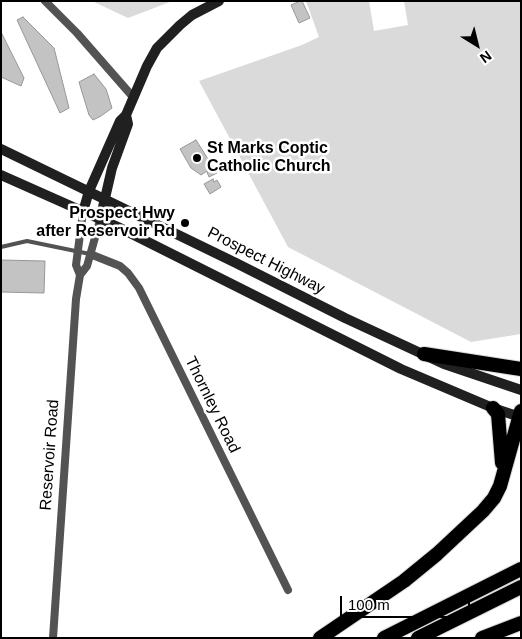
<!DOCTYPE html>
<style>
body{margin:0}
#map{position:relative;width:522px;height:639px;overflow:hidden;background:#fff;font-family:Arial,sans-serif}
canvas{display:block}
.frame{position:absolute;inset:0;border:2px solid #000;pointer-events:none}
.north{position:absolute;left:452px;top:20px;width:50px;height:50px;-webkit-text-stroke:4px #fff;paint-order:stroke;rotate:144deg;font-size:14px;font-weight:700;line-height:20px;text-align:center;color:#000}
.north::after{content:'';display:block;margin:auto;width:18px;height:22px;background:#000;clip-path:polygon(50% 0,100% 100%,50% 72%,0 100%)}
.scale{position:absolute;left:340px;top:596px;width:130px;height:22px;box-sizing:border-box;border:2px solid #000;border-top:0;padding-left:6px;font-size:15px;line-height:18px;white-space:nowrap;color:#000;-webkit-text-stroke:4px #fff;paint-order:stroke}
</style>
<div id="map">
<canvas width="522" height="639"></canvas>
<div class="frame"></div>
<div class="north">N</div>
<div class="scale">100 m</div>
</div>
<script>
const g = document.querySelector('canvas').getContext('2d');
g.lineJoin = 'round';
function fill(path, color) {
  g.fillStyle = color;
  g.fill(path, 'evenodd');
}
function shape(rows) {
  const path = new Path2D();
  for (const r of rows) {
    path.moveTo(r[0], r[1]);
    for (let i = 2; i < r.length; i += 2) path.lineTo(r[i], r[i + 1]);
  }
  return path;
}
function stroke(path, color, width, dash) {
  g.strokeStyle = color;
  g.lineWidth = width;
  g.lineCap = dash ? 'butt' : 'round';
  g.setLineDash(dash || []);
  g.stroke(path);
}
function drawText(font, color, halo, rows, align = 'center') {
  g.font = font + ' Arial,sans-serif';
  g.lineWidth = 5;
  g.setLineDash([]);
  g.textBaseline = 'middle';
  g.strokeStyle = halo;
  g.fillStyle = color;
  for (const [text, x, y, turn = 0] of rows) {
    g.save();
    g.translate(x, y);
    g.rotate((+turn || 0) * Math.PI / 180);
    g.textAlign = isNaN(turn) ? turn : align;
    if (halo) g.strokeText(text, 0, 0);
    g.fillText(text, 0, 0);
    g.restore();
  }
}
const green = shape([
 [92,1,170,1,170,2,128,18],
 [306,1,369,1,374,31,408,25,404,1,520,1,521,334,471,342,288,247,199,81,302,45,319,37]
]);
const building = shape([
 [300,1,302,1,310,18,299,23,291,5,300,1],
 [23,17,54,48,69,108,60,113,17,20,23,17],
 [1,32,24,78,21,86,1,77,1,32],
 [94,74,106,89,112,108,101,116,93,120,89,115,79,82,94,74],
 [196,140,213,167,201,175,191,168,180,149,196,140],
 [214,168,217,173,209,177,207,172,214,168],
 [213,179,214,182,217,180,221,187,210,194,204,184,213,179],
 [1,260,45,261,44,293,1,292,1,260]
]);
const lane = shape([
 [1,247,27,241,90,254]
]);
const street = shape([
 [45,1,77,33,133,97],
 [90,254,120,266,128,273,139,288,288,590],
 [80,275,87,266,100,220],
 [53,638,76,299,80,275,76,265,83,212]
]);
const secondary = shape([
 [1,149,236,263,345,318,444,364,521,390],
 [1,175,118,227,401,369,493,408,520,417],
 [83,212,89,191,120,121,126,115,147,66,157,48,180,25,192,15,219,1],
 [100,220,112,168,128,124,126,115]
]);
const highway = shape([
 [424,354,521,369],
 [493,408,498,414,502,463],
 [320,638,404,581,437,554,483,511,494,498,500,486,521,411],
 [384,638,521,569],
 [418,638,521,587],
 [482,638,521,623]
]);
const markers = [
 [197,158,5,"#000"],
 [185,223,5,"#000"]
];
const poiNames = [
 ["St Marks Coptic",207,149],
 ["Catholic Church",207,167],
 ["Prospect Hwy",175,214,"right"],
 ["after Reservoir Rd",175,232,"right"]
];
const streetNames = [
 ["Prospect Highway",266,261,27],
 ["Thornley Road",212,405,64],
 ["Reservoir Road",50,455,-86]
];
fill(green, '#dadada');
fill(building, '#c3c3c3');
stroke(building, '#979797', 1);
stroke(highway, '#dbdbdb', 16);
stroke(lane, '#535353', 4);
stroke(street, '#535353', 8);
stroke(secondary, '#202020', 10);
stroke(highway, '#000', 14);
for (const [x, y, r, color] of markers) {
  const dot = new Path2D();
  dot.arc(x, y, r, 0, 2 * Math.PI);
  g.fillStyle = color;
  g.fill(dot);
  stroke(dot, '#fff', 2);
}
drawText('bold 16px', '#000', '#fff', poiNames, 'left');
drawText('16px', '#000', '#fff', streetNames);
</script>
